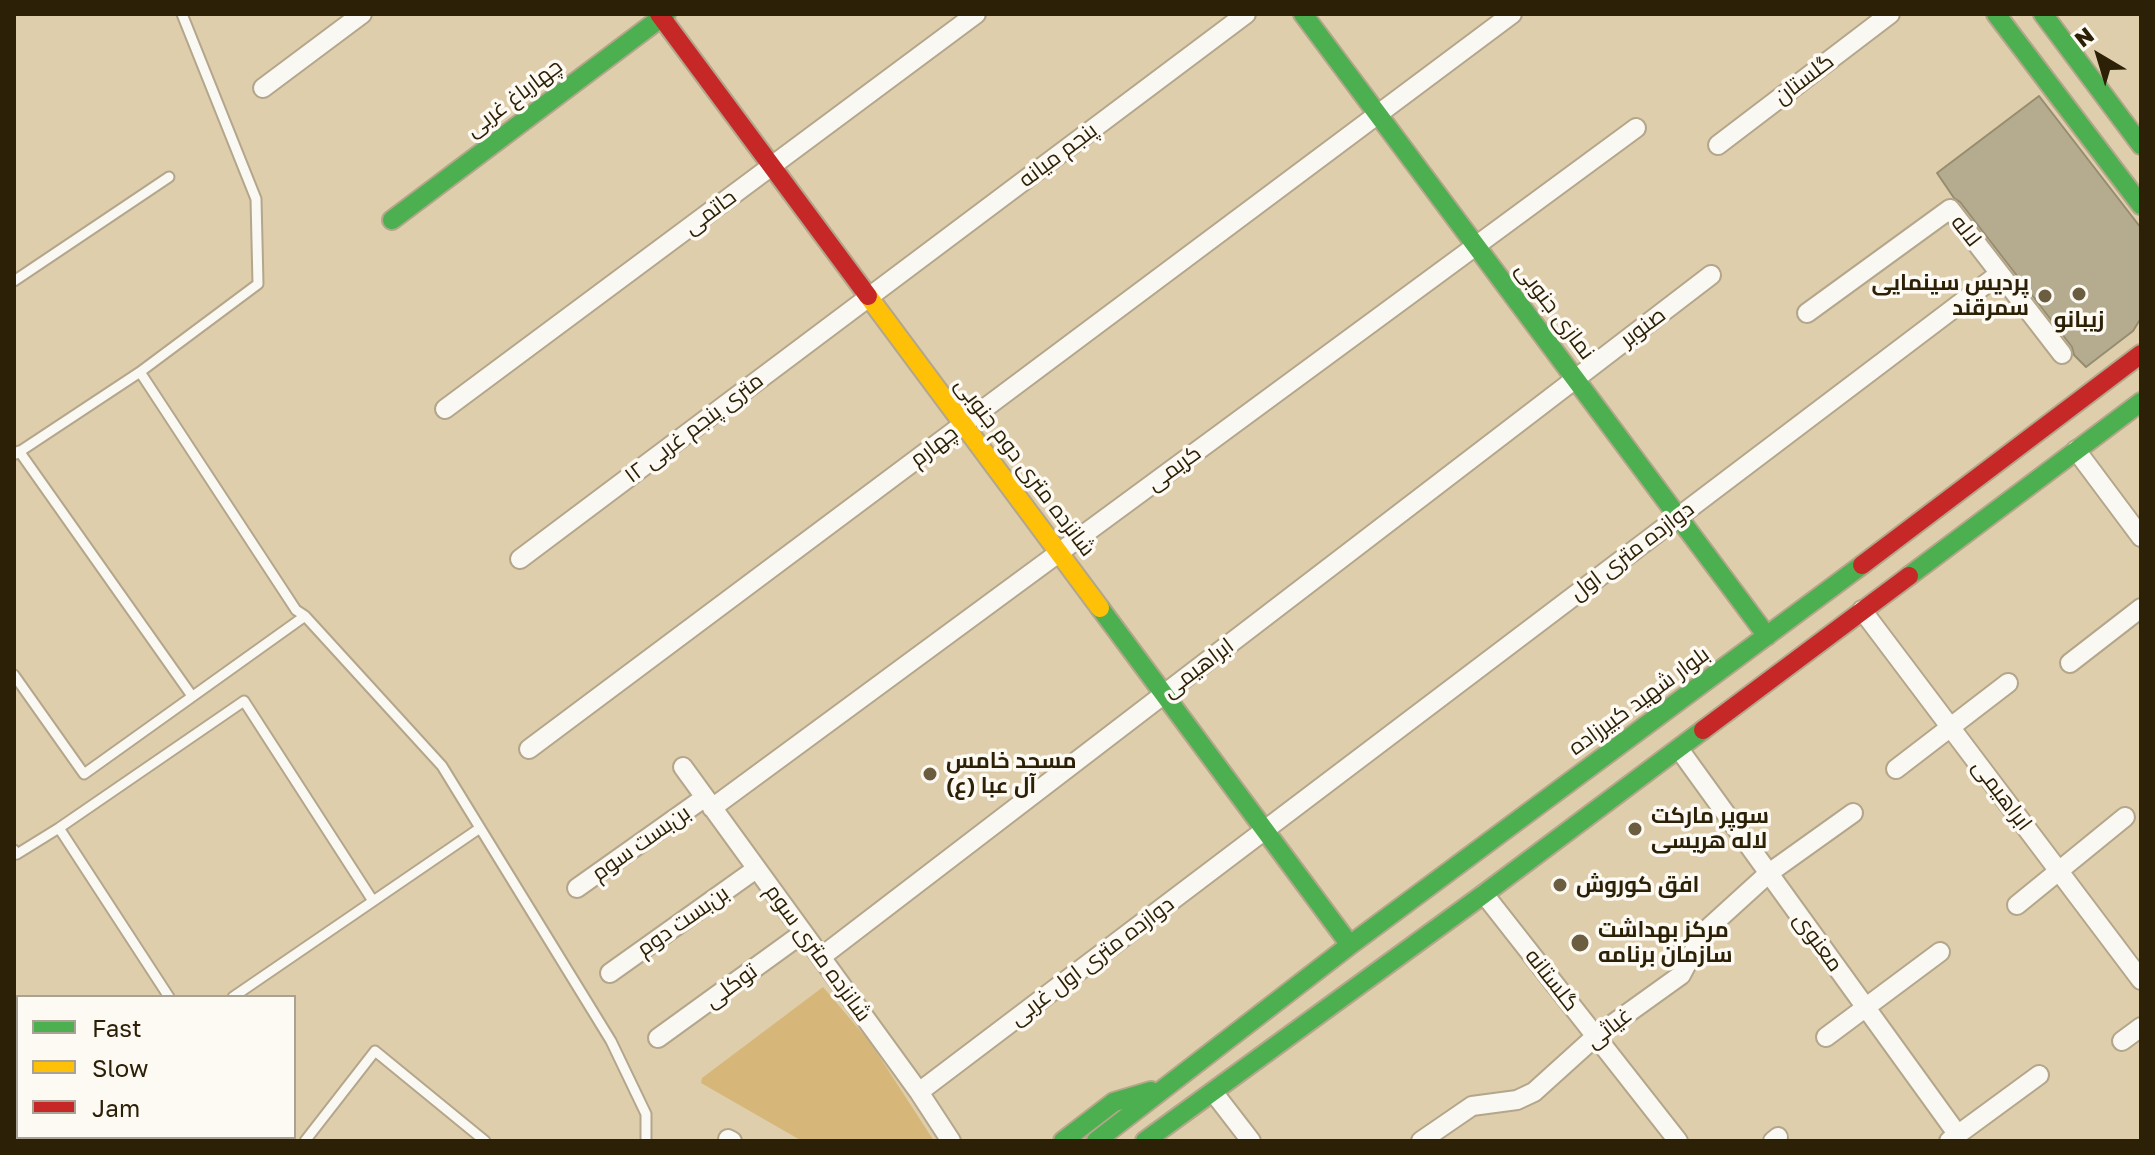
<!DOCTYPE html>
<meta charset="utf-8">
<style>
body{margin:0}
#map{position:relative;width:2155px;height:1155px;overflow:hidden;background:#dfceac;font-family:"Golos Text",sans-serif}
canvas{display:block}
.frame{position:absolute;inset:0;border:16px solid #2c2006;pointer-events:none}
.legend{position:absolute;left:16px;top:995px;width:280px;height:144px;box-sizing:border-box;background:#fdf9f3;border:2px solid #a9a294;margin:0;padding:10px 14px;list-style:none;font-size:24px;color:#2c2006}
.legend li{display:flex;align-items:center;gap:16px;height:40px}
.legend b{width:40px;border:2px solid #a9a294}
.north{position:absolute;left:2059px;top:16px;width:80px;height:80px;-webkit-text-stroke:6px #fdf9f3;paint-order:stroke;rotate:322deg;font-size:22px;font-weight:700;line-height:32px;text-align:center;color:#2c2006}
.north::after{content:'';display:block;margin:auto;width:28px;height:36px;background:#2c2006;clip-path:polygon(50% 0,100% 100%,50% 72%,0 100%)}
</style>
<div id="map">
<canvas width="2155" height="1155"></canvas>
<div class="frame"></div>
<ul class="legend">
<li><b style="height:10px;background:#4caf50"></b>Fast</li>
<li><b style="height:10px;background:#ffc107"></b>Slow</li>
<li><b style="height:10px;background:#c62828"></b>Jam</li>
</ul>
<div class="north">N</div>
</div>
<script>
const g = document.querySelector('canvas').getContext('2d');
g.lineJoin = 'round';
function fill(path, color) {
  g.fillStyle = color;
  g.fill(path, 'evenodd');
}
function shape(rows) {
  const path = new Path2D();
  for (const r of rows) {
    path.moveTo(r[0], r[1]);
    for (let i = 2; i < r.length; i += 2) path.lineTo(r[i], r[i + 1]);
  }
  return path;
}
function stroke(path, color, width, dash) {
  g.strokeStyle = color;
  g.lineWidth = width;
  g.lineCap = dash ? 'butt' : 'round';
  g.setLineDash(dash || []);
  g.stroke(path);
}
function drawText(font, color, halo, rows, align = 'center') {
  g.font = font + ' "Golos Text",Cairo,sans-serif';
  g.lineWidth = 7;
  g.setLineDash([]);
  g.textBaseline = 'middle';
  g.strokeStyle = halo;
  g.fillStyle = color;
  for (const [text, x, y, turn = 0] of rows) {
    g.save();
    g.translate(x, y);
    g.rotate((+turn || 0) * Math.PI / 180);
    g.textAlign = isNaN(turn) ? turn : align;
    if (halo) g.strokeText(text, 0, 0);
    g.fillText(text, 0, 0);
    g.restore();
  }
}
const green = shape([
 [823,987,870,1042,934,1141,802,1141,701,1083,702,1078]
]);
const building = shape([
 [2039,96,2141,228,2141,318,2133,331,2086,367,2074,355,2072,347,1960,202,1954,198,1937,173,2039,96]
]);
const lane = shape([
 [182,14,256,199,258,284,140,372,296,610,305,616,442,766,611,1041,646,1114,646,1141],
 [14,281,169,177],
 [19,451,192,696],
 [16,454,140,372],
 [14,675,84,774,305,616],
 [14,850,17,854,59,828],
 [169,997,59,828,244,701,373,901],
 [233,997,480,828],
 [305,1141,375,1051,485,1141]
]);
const street = shape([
 [263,88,362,14],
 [1718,145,1890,14],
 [1807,313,1950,209,2062,354],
 [445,409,976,14],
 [2076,450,2141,537],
 [520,559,1246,14],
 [1862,610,2141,980],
 [2070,663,2141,608],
 [529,749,1512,14],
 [1679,749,1958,1135],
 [683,767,919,1092,951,1141],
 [1896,769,2008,683],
 [712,808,1636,128],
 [577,888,704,798],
 [1484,894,1678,1141],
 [2017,905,2125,817],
 [821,957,1711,275],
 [610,973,756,869],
 [1826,1037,1940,952],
 [658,1038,803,933],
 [2122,1041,2141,1027],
 [919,1092,1999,274],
 [1214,1093,1251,1141],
 [728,1139,732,1141],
 [1421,1141,1472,1106,1517,1100,1534,1092,1596,1036,1681,975,1703,933,1769,873,1853,813],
 [1773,1141,1778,1137],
 [1949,1141,2039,1075]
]);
const fast = shape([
 [1303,14,1767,636],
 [1996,14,2141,205],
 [2043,14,2141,145],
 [392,220,666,14],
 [1909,576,2141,402],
 [1100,608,1350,945],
 [1063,1141,1114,1102,1151,1091],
 [1096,1141,1350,945,1862,565],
 [1145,1141,1484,894,1703,730]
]);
const slow = shape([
 [868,296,1100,608]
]);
const jam = shape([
 [659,14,868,296],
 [1862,565,2141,354],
 [1703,730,1909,576]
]);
const markers = [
 [2079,294,8,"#6b5d40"],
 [2045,296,8,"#6b5d40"],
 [930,774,8,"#6b5d40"],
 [1635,829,8,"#6b5d40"],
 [1560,885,8,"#6b5d40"],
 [1580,943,10,"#6b5d40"]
];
const streetNames = [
 ["گلستان",1804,79,-37],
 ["چهارباغ غربی",514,98,-37],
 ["پنجم میانه",1058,155,-37],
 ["حاتمی",710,212,-37],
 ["لاله",1966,231,52],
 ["نمازی جنوبی",1555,311,53],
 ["صنوبر",1643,327,-37],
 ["۱۲ متری پنجم غربی",694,428,-37],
 ["چهارم",934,446,-37],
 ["شانزده متری دوم جنوبی",1025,467,53],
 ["کریمی",1174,468,-36],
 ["دوازده متری اول",1632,551,-37],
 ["ابراهیمی",1198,668,-37],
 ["بلوار شهید کبیرزاده",1639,701,-36],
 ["ابراهیمی",2002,795,53],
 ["بن‌بست سوم",641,843,-35],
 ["بن‌بست دوم",683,921,-35],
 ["معنوی",1818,942,54],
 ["شانزده متری سوم",818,953,54],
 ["دوازده متری اول غربی",1092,961,-37],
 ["گلستانه",1552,980,52],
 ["توکلی",731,986,-36],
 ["غیاثی",1609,1028,-38]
];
const poiNames = [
 ["پردیس سینمایی",2029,283,"right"],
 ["سمرقند",2029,308,"right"],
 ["زیبانو",2079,320,"center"],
 ["مسجد خامس",946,761],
 ["آل عبا (ع)",946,786],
 ["سوپر مارکت",1651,816],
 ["لاله هریسی",1651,841],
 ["افق کوروش",1576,885],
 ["مرکز بهداشت",1598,930],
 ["سازمان برنامه",1598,955]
];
fill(green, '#d6b779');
fill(building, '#b5ac90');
stroke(building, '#968d71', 2);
stroke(lane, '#b3a68b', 13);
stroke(street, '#b3a68b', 22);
stroke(fast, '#b3a68b', 22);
stroke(slow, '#b3a68b', 22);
stroke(jam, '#b3a68b', 22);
stroke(lane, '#faf8f3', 9);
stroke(street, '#faf8f3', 18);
stroke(fast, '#4caf50', 18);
stroke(slow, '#ffc107', 18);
stroke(jam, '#c62828', 18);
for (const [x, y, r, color] of markers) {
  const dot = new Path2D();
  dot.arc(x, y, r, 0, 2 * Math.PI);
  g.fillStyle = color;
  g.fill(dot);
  stroke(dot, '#fdf9f3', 3);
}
drawText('22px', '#2c2006', '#fdf9f3', streetNames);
drawText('bold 22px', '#2c2006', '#fdf9f3', poiNames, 'left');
</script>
